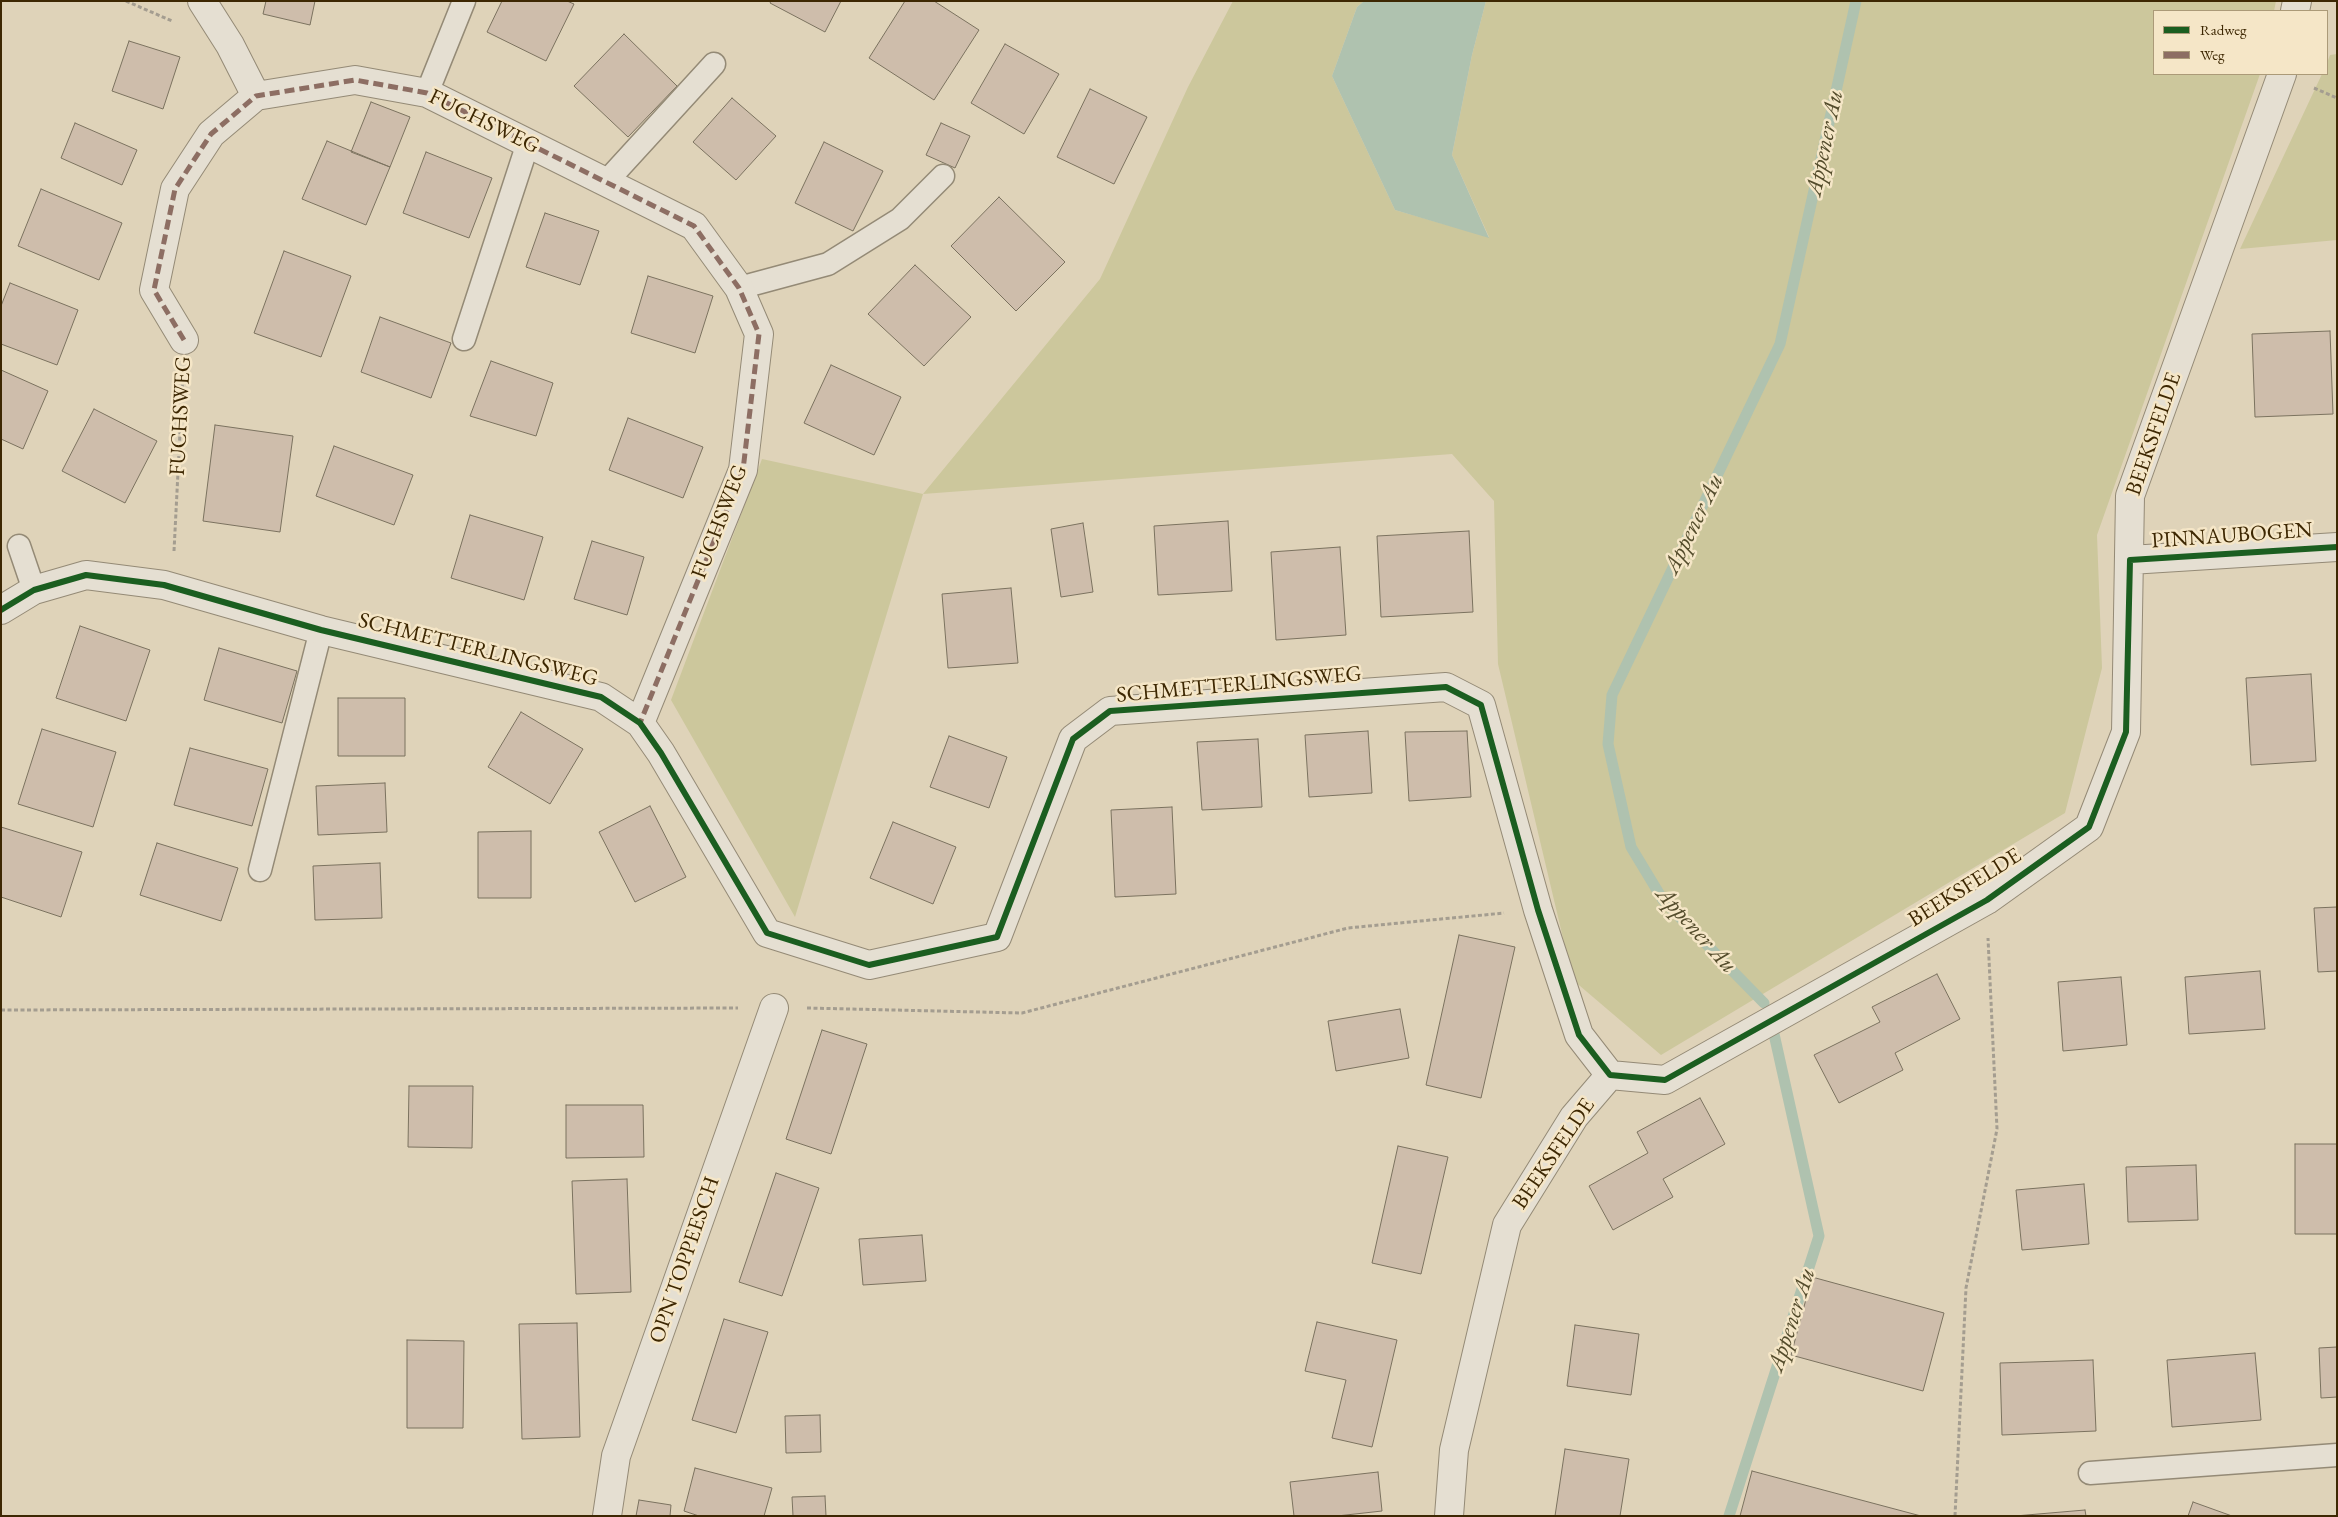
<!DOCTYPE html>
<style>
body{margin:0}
#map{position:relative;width:2338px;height:1517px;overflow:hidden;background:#dfd3b9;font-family:"EB Garamond",serif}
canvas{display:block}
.frame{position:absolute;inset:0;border:2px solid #3d2702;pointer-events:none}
.legend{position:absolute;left:2153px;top:10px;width:175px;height:65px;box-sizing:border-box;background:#f5e6c7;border:1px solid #ab9a78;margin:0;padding:6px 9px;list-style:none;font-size:15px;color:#3d2702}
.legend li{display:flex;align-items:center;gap:10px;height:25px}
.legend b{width:25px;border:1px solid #ab9a78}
</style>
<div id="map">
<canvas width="2338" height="1517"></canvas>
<div class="frame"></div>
<ul class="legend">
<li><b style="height:6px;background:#1b5e20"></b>Radweg</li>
<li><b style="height:6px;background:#8d6e63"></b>Weg</li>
</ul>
</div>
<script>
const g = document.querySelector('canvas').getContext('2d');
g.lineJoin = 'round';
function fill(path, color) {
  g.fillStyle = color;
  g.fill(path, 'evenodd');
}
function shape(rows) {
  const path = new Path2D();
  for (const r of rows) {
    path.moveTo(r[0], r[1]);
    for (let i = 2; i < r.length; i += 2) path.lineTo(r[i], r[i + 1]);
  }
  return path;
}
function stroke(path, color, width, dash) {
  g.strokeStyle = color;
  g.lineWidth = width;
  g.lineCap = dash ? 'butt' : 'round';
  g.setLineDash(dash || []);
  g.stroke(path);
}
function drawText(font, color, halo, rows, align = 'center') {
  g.font = font + ' "EB Garamond",serif';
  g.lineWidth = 5;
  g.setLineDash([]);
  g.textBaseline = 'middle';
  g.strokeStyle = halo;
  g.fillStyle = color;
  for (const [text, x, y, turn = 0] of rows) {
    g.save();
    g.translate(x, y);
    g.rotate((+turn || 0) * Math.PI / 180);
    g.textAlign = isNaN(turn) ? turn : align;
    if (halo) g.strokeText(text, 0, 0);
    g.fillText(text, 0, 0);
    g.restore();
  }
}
const green = shape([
 [1233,1,1364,1,1357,7,1332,76,1395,210,1489,237,1452,155,1472,55,1486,1,2276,1,2274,11,2154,11,2154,74,2260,74,2097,535,2102,668,2065,813,1661,1055,1573,980,1498,664,1494,501,1452,454,923,494,795,917,671,700,762,459,923,494,1100,279,1188,87],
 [2337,54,2337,240,2240,249,2322,74,2327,74,2327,63,2330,55]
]);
const water = shape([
 [1364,1,1486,1,1472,55,1452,155,1489,238,1395,210,1332,76,1357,7]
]);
const stream = shape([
 [1764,1003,1663,900,1631,847,1608,744,1612,695,1780,344,1856,1],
 [1729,1516,1819,1236,1774,1034]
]);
const building = shape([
 [266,1,315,1,310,25,263,14,266,1],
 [502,1,567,1,574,4,546,61,487,32,502,1],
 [771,1,841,1,825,32,770,3,771,1],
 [905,1,934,1,979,30,934,100,869,58,905,1],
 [624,34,677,86,628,137,574,86,624,34],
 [129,41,180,57,163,109,112,91,129,41],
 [1005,44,1059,74,1024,134,971,103,1005,44],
 [1090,89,1147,117,1114,184,1057,157,1090,89],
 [732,98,776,136,736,180,693,142,732,98],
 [371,102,410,117,390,167,351,152,371,102],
 [75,123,137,150,122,185,61,158,75,123],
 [941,123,970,136,955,168,926,155,941,123],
 [327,141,390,167,366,225,302,199,327,141],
 [824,142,883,171,853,231,795,203,824,142],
 [426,152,492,178,469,238,403,213,426,152],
 [41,189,122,223,99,280,18,246,41,189],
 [999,197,1065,262,1016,311,951,246,999,197],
 [545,213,599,231,580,285,526,267,545,213],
 [284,251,351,276,321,357,254,333,284,251],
 [915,265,971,317,924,366,868,314,915,265],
 [648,276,713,296,695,353,631,333,648,276],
 [10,283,78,310,57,365,1,344,1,306,10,283],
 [380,317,451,343,431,398,361,372,380,317],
 [2330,331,2333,414,2255,417,2252,334,2330,331],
 [491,361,553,383,536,436,470,416,491,361],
 [831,365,901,397,874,455,804,423,831,365],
 [1,370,48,391,23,449,1,439,1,370],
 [94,409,157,441,125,503,62,471,94,409],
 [628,418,703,447,683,498,609,470,628,418],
 [215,425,293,436,280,532,203,521,215,425],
 [334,446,413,475,394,525,316,496,334,446],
 [470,515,543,537,524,600,451,578,470,515],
 [1228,521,1232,591,1158,595,1154,526,1228,521],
 [1083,523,1093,592,1061,597,1051,529,1083,523],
 [1469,531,1473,612,1381,617,1377,536,1469,531],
 [592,541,644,557,627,615,574,599,592,541],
 [1340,547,1346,635,1276,640,1271,552,1340,547],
 [1011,588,1018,663,948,668,942,594,1011,588],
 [80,626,150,650,126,721,56,698,80,626],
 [219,648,297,671,282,723,204,700,219,648],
 [2311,674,2316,761,2251,765,2246,678,2311,674],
 [338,698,405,698,405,756,338,756,338,698],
 [521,712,583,749,550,804,488,767,521,712],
 [42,729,116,752,93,827,18,804,42,729],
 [1368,731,1372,793,1309,797,1305,735,1368,731],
 [1467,731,1471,797,1409,801,1405,732,1467,731],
 [949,736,1007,757,989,808,930,787,949,736],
 [1258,739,1262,807,1202,810,1197,742,1258,739],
 [190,748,268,769,252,826,174,805,190,748],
 [385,783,387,832,318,835,316,786,385,783],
 [650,806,686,877,635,902,599,832,650,806],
 [1172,807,1176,894,1115,897,1111,810,1172,807],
 [893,822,956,847,933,904,870,878,893,822],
 [1,827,82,852,61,917,1,897,1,827],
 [531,831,531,898,478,898,478,832,531,831],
 [157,843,238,868,221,921,140,895,157,843],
 [380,863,382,918,315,920,313,866,380,863],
 [2337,907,2337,971,2318,972,2314,908,2337,907],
 [1459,935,1515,947,1481,1098,1426,1085,1459,935],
 [2260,971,2265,1029,2189,1034,2185,977,2260,971],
 [1937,974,1960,1019,1895,1053,1903,1070,1839,1103,1814,1055,1880,1022,1872,1007,1937,974],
 [2121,977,2127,1045,2063,1051,2058,982,2121,977],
 [1400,1009,1409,1058,1336,1071,1328,1021,1400,1009],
 [822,1030,867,1044,831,1154,786,1139,822,1030],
 [409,1086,473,1086,472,1148,408,1147,409,1086],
 [1700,1098,1725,1144,1663,1179,1673,1197,1613,1230,1589,1186,1648,1153,1637,1132,1700,1098],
 [566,1105,643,1105,644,1157,566,1158,566,1105],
 [2295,1144,2337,1144,2337,1234,2295,1234,2295,1144],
 [1398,1146,1448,1157,1421,1274,1372,1263,1398,1146],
 [2196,1165,2198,1220,2128,1222,2126,1167,2196,1165],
 [776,1173,819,1188,782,1296,739,1282,776,1173],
 [627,1179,631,1292,576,1294,572,1181,627,1179],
 [2084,1184,2089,1244,2022,1250,2016,1190,2084,1184],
 [922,1235,926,1281,863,1285,859,1239,922,1235],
 [1812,1277,1944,1313,1923,1391,1791,1355,1812,1277],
 [724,1319,768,1332,736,1433,692,1420,724,1319],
 [1317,1322,1397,1340,1372,1447,1332,1438,1346,1380,1305,1371,1317,1322],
 [577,1323,580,1437,522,1439,519,1324,577,1323],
 [1575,1325,1639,1334,1631,1395,1567,1386,1575,1325],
 [407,1340,464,1341,463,1428,407,1428,407,1340],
 [2337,1347,2337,1397,2321,1398,2319,1348,2337,1347],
 [2255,1353,2261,1420,2172,1427,2167,1360,2255,1353],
 [2093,1360,2096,1431,2002,1435,2000,1363,2093,1360],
 [820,1415,821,1452,786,1453,785,1416,820,1415],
 [1565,1449,1629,1459,1620,1516,1555,1516,1565,1449],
 [695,1468,772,1488,764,1516,699,1516,684,1511,695,1468],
 [1752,1471,1921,1516,1740,1516,1752,1471],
 [1378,1472,1382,1511,1337,1516,1294,1516,1290,1482,1378,1472],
 [825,1496,826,1516,793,1516,792,1497,825,1496],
 [639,1500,671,1505,670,1516,636,1516,639,1500],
 [2193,1502,2232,1516,2188,1516,2193,1502],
 [2085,1510,2086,1516,2015,1516,2085,1510]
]);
const path = shape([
 [126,1,172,21],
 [2314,88,2337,98],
 [174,551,183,373],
 [807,1008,1022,1013,1348,928,1504,913],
 [1,1010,738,1008],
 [1955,1516,1966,1288,1997,1129,1988,938]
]);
const lane = shape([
 [427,93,464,1],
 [606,182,714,64],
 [739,288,828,264,900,219,943,176],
 [464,339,528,143],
 [19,546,34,590],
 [260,870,321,630],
 [2090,1473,2337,1455]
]);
const street = shape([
 [202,1,230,45,256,96],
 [2295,11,2297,1],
 [184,340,154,290,175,189,211,134,256,96,355,80,427,93,694,226,739,288,759,334,743,470,640,723],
 [2130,560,2337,547],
 [1,610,34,590,86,575,164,585,321,630,601,697,640,723,661,753,767,933,869,965,997,937,1073,739,1110,711,1446,687,1481,705,1538,910,1579,1035,1610,1075],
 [1610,1075,1665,1080,1987,900,2089,827,2126,732,2130,496,2282,74],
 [607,1516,616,1456,774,1008],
 [1449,1516,1454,1450,1507,1225,1574,1117,1610,1075]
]);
const quiet = shape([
 [184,340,154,290,175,189,211,134,256,96,355,80,427,93,694,226,739,288,759,334,743,470,640,723]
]);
const cycleway = shape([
 [1,610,34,590,86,575,164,585,321,630,601,697,640,723,661,753,767,933,869,965,997,937,1073,739,1110,711,1446,687,1481,705,1538,910,1579,1035,1610,1075,1665,1080,1987,900,2089,827,2126,732,2130,560,2337,547]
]);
const streetNames = [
 ["FUCHSWEG",484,122,26],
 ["FUCHSWEG",181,416,-87],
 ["BEEKSFELDE",2154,434,-71],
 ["FUCHSWEG",720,522,-69],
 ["PINNAUBOGEN",2232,536,-4],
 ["SCHMETTERLINGSWEG",478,650,14],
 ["SCHMETTERLINGSWEG",1239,685,-5],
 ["BEEKSFELDE",1965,888,-32],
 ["BEEKSFELDE",1554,1154,-56],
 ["OPN TOPPEESCH",685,1260,-71]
];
const waterNames = [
 ["Appener Au",1825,143,-78],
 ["Appener Au",1694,524,-64],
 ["Appener Au",1696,930,48],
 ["Appener Au",1792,1320,-72]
];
fill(green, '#ccc79c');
fill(water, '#afc2af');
stroke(stream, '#afc2af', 11);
fill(building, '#cebdab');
stroke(building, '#7b725f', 1);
stroke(lane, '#948a76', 25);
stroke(street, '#948a76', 30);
stroke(path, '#a49d90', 3, [4, 2.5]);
stroke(lane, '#e5dfd2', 22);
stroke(street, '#e5dfd2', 28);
stroke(quiet, '#8d6e63', 5, [10, 5]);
stroke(cycleway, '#1b5e20', 6);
drawText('22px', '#3d2702', '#f5e6c7', streetNames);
drawText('italic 24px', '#544c2c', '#f5e6c7', waterNames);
</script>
